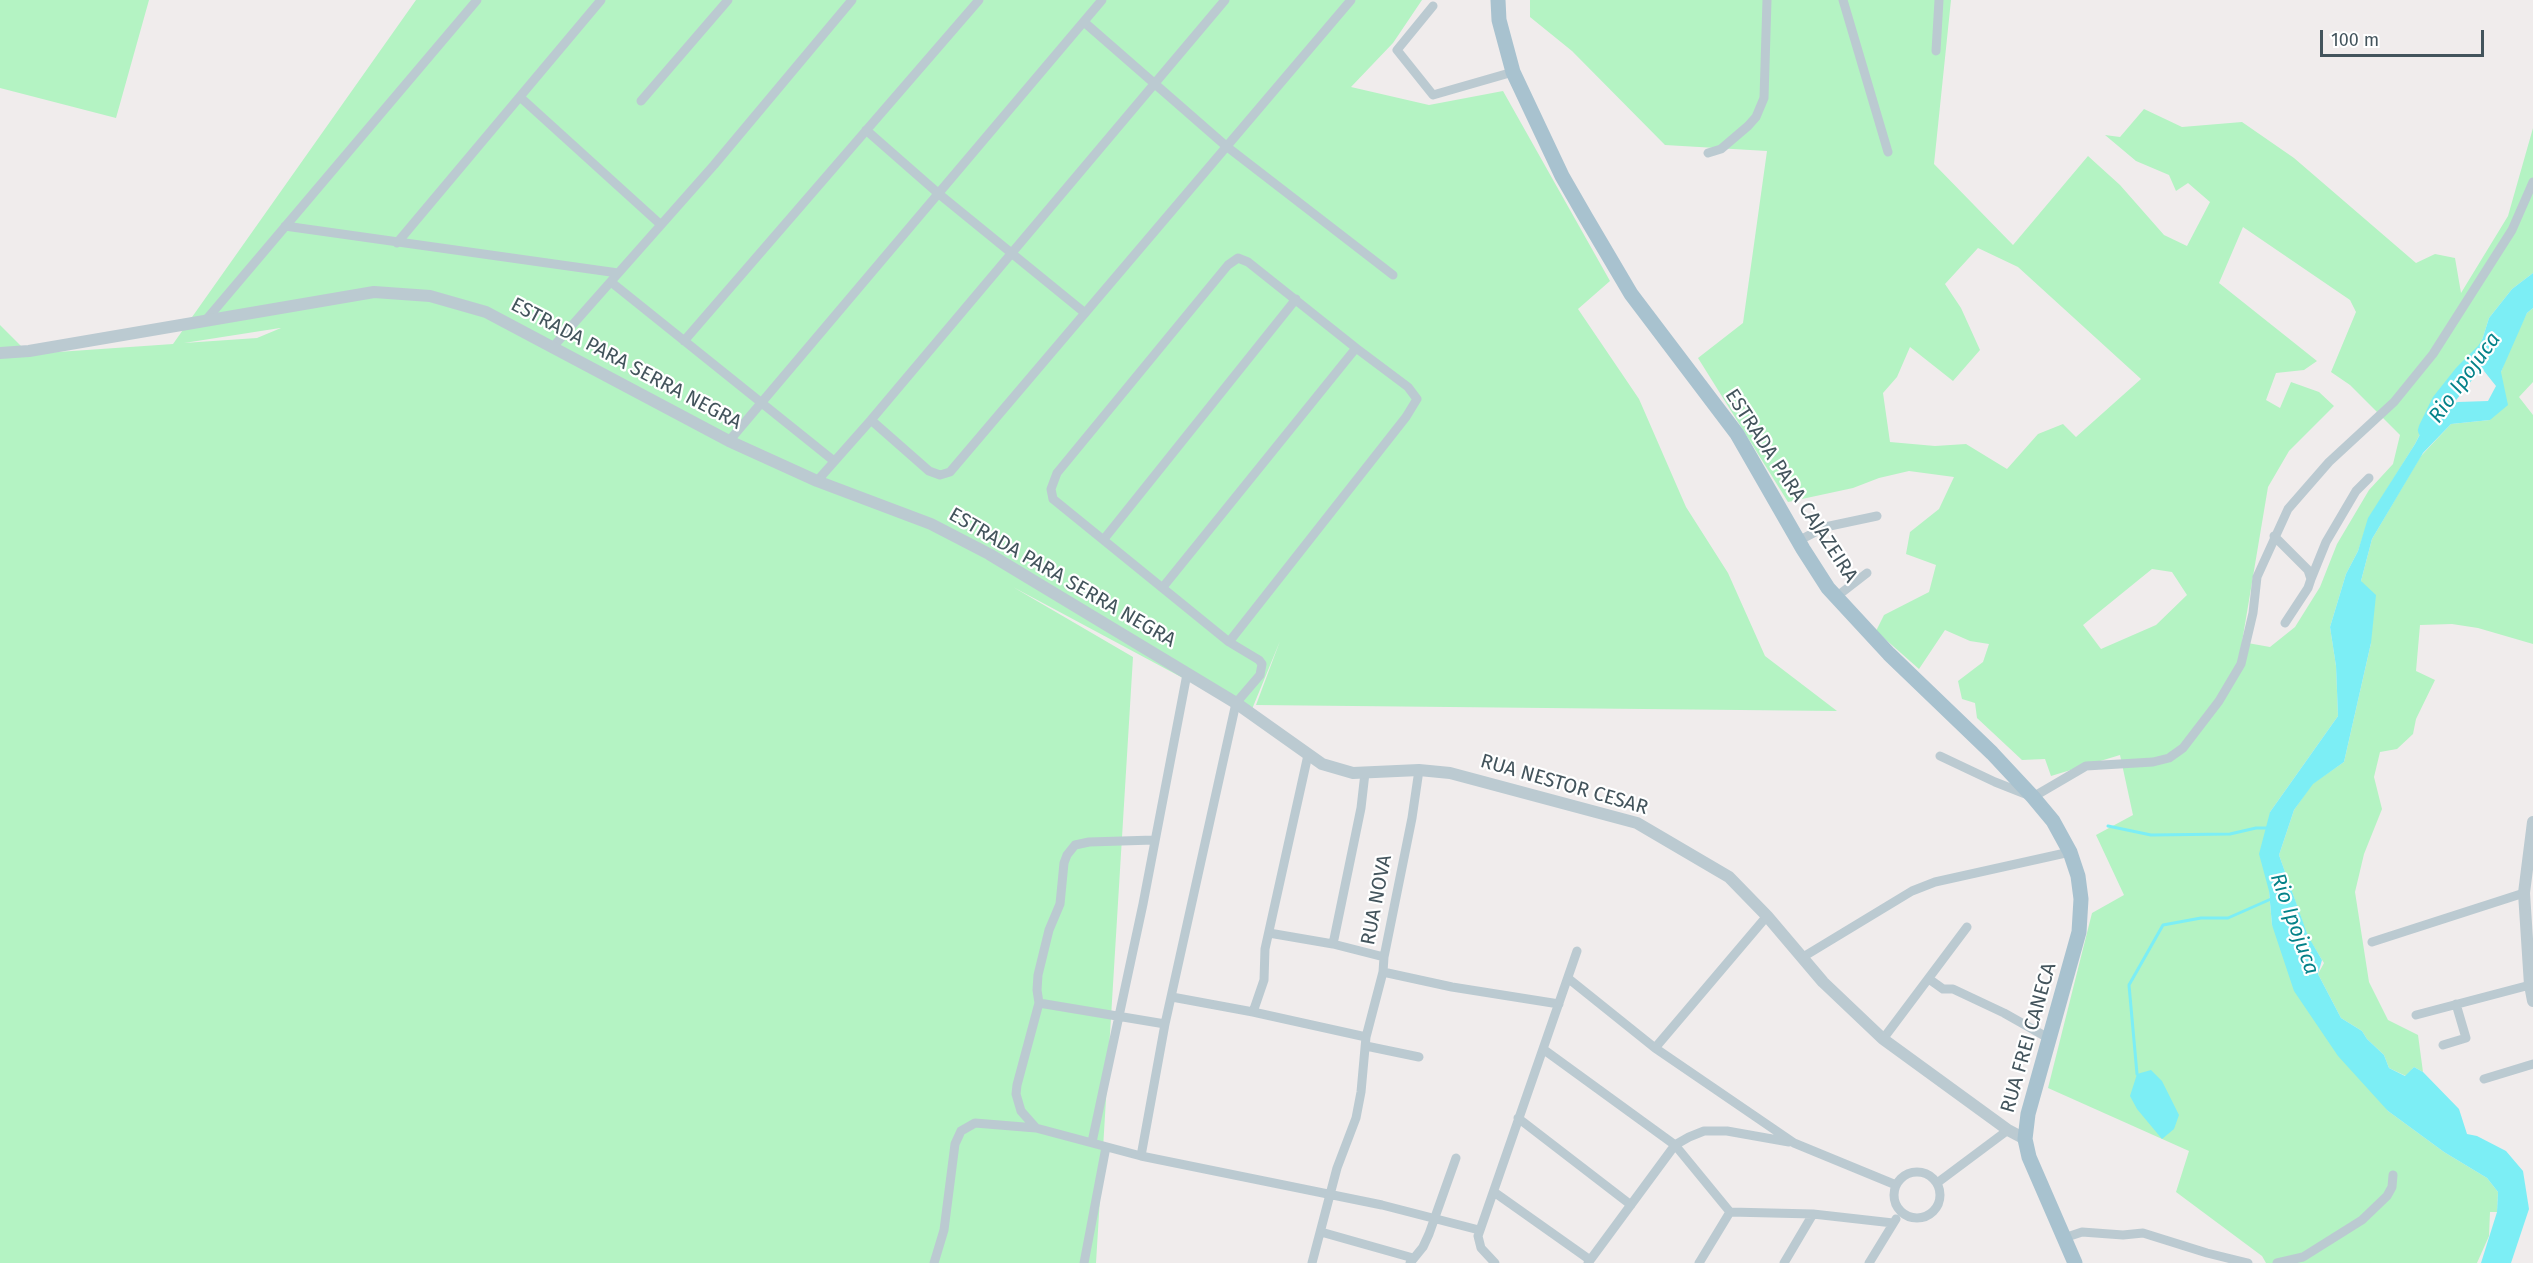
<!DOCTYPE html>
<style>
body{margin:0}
#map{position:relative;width:2533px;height:1263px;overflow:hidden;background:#f0ecec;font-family:"Fira Sans",sans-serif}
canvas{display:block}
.scale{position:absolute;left:2320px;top:30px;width:164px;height:27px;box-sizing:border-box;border:3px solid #43545c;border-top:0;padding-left:8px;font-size:18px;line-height:21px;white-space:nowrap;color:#43545c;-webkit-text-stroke:4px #fff;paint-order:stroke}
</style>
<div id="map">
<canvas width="2533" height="1263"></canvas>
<div class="scale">100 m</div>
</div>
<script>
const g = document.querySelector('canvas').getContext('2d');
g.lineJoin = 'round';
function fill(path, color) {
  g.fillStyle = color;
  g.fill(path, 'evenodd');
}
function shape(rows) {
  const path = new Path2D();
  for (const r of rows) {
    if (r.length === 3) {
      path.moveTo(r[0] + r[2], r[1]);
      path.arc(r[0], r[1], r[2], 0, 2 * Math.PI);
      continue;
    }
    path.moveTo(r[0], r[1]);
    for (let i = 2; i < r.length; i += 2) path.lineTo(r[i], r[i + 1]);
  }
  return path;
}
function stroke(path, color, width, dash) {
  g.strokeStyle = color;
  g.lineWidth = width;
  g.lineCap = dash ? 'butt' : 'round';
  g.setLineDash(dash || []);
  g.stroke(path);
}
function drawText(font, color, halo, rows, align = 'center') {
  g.font = font + ' "Fira Sans",sans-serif';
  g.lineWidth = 4.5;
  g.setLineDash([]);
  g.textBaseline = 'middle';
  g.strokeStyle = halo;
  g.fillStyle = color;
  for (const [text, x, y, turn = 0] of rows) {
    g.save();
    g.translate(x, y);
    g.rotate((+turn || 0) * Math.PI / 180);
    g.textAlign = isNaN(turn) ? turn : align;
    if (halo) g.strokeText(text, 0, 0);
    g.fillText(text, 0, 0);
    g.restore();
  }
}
const green = shape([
 [0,0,149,0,116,118,0,88],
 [416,0,1422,0,1393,43,1351,87,1429,105,1503,91,1610,281,1578,309,1639,399,1686,507,1728,573,1765,656,1837,711,1256,705,1280,641,1250,714,1013,587,1133,657,1096,1263,0,1263,0,325,29,354,173,344],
 [281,328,257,338,184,343,280,328],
 [1530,0,1951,0,1934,164,2013,245,2088,156,2120,185,2164,235,2187,246,2210,202,2188,183,2176,191,2169,175,2136,161,2105,135,2120,137,2144,109,2182,127,2242,122,2294,158,2416,263,2435,254,2455,258,2461,293,2508,216,2533,128,2533,273,2512,289,2489,318,2478,353,2437,400,2415,444,2369,518,2358,551,2346,574,2330,627,2336,666,2338,716,2270,812,2269,891,2272,925,2388,1111,2444,1152,2487,1178,2498,1192,2497,1212,2490,1212,2489,1236,2477,1263,2266,1263,2262,1256,2176,1192,2189,1151,2048,1088,2092,913,2124,895,2096,835,2133,815,2120,755,2051,776,2045,759,2022,760,1977,718,1975,703,1962,699,1958,681,1983,662,1989,644,1970,641,1945,630,1919,669,1876,631,1884,615,1929,592,1936,565,1906,554,1910,532,1939,509,1954,477,1909,471,1879,478,1853,488,1788,502,1698,358,1743,323,1767,151,1665,145,1572,51,1530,17],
 [2243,227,2350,300,2356,312,2331,372,2350,385,2400,435,2393,464,2369,490,2337,544,2320,587,2295,627,2270,647,2242,642,2268,487,2289,451,2334,406,2319,392,2291,382,2280,408,2266,400,2276,373,2304,370,2317,361,2219,283],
 [1978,248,2018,267,2141,379,2076,437,2063,424,2038,434,2007,469,1966,444,1935,446,1890,442,1883,393,1897,377,1910,347,1953,381,1980,350,1961,308,1945,284],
 [2152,569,2172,572,2187,595,2156,625,2101,649,2083,625],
 [2533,308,2533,382,2519,397,2533,415,2533,644,2478,628,2452,624,2420,625,2416,671,2435,680,2416,719,2413,734,2397,749,2380,752,2374,777,2382,809,2364,854,2355,892,2369,982,2388,1020,2418,1035,2423,1072,2414,1067,2406,1076,2389,1068,2384,1055,2367,1039,2362,1031,2341,1018,2318,974,2324,963,2308,937,2279,855,2294,810,2312,784,2344,762,2371,643,2361,581,2372,539,2420,457,2451,424,2490,420,2501,372,2512,342,2527,313]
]);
const water = shape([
 [2533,273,2533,308,2527,313,2501,372,2508,405,2490,420,2451,424,2423,453,2372,539,2361,581,2376,595,2371,643,2344,762,2313,784,2294,810,2279,855,2308,936,2322,960,2318,974,2341,1018,2362,1031,2367,1039,2384,1055,2389,1068,2405,1076,2414,1067,2423,1072,2459,1109,2467,1134,2477,1136,2506,1151,2523,1171,2529,1209,2511,1263,2481,1263,2497,1212,2498,1192,2487,1178,2444,1152,2388,1111,2338,1056,2294,991,2272,925,2269,891,2259,854,2270,812,2338,716,2336,666,2330,627,2346,574,2358,551,2368,518,2415,444,2432,411,2458,402,2488,401,2496,386,2484,371,2478,353,2489,318,2512,289],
 [2151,1070,2162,1081,2179,1115,2174,1129,2162,1139,2137,1109,2130,1096,2137,1074]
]);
const stream = shape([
 [2108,826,2151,835,2230,834,2256,828,2269,828],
 [2137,1074,2129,985,2163,925,2201,918,2228,918,2271,899]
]);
const river = shape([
 [2428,430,2441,403,2464,374,2486,352,2495,339]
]);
const minor = shape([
 [1843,0,1888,152],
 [1433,6,1397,50,1433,95,1513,72],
 [1084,22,1226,146,1393,275],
 [1936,51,1939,0],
 [520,97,660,224],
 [641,101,728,0],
 [866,130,939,194,1085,313],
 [1708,153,1721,149,1748,126,1756,117,1764,98,1767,0],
 [285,226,618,273],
 [397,243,601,0],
 [611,282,834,461],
 [206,320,477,0],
 [684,341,979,0],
 [552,348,714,165,852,0],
 [871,420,929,471,940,475,950,472,1351,0],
 [729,441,1102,0],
 [817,481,871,420,1225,0],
 [2274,536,2308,570,2311,579,2308,588,2285,623],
 [1104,539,1296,299],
 [1798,541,1825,527,1877,516],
 [2311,579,2326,542,2356,491,2369,478],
 [1163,587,1356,348],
 [1836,597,1867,573],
 [1940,756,1995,782,2033,797,2086,766,2153,762,2169,758,2183,748,2219,701,2241,664,2253,613,2257,577,2288,509,2329,462,2394,402,2433,354,2512,230,2533,182],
 [1269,933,1333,944,1384,957],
 [2372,942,2524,893],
 [1333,944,1361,808,1365,773],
 [1803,957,1912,891,1935,882,2070,852],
 [1383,972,1452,987,1559,1004],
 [1569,979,1655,1048,1794,1143,1896,1185],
 [1929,979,1943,989,1953,989,2004,1013,2050,1039],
 [1172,997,1253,1012,1366,1037],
 [1039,1003,1165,1024],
 [1253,1012,1264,980,1265,949,1308,755],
 [2416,1015,2530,985],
 [1883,1039,1967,927],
 [2443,1045,2466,1038,2456,1004],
 [1366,1046,1419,1057],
 [1655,1048,1767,916],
 [1543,1049,1675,1145,1730,1212,1813,1214,1893,1223],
 [2484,1079,2533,1064],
 [1518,1118,1631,1205],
 [1036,1128,1021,1111,1016,1094,1017,1085,1039,1003,1037,990,1038,975,1049,930,1060,904,1064,863,1067,855,1075,845,1089,842,1154,840],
 [1092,1142,1143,904,1187,674],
 [1141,1156,1165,1024,1236,703,1260,675,1262,664,1259,660,1229,642,1053,499,1051,489,1057,473,1228,265,1238,258,1248,262,1356,348,1408,387,1417,399,1406,417,1229,642],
 [1917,1195,23],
 [1937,1183,2008,1130],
 [1494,1192,1590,1260],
 [1321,1232,1413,1258],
 [2064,1238,2082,1232,2123,1235,2143,1233,2207,1253,2248,1263],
 [934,1263,944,1230,955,1144,961,1131,975,1123,1036,1128,1141,1156,1382,1205,1479,1230],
 [1084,1263,1106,1147],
 [1312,1263,1337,1168,1356,1118,1361,1092,1366,1037,1383,972,1384,957,1412,818,1419,770],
 [1410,1263,1423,1247,1429,1234,1456,1158],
 [1495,1263,1481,1248,1478,1236,1577,951],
 [1588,1263,1675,1145,1689,1137,1704,1131,1727,1131,1789,1142],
 [1699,1263,1730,1212],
 [1784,1263,1813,1214],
 [1869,1263,1896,1219],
 [2277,1263,2303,1257,2362,1220,2387,1196,2392,1187,2393,1175]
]);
const tertiary = shape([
 [0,353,29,351,374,292,430,296,486,312,729,441,817,481,931,524,989,554,1236,703,1322,764,1353,773,1419,770,1450,773,1637,823,1729,877,1767,916,1823,982,1883,1039,2008,1130,2025,1139],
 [2533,822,2524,893,2530,985,2533,1001]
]);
const primary = shape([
 [1498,0,1499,20,1513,72,1562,176,1585,216,1631,294,1737,434,1803,549,1828,588,1889,654,1992,753,2033,797,2053,821,2070,852,2078,876,2081,899,2079,932,2028,1114,2025,1139,2029,1157,2075,1263]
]);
const streetNames = [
 ["ESTRADA PARA SERRA NEGRA",626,364,28],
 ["ESTRADA PARA CAJAZEIRA",1791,486,57],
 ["ESTRADA PARA SERRA NEGRA",1062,578,30],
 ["RUA NESTOR CESAR",1564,785,16],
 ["RUA NOVA",1377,900,-79],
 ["RUA FREI CANECA",2029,1038,-74]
];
const waterNames = [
 ["Rio Ipojuca",2465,378,-54],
 ["Rio Ipojuca",2294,924,70]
];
fill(green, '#b4f3c3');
fill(water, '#7ceef5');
stroke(stream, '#7ceef5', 3);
stroke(river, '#7ceef5', 20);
stroke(minor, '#bbcad1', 9);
stroke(tertiary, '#bbcad1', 12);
stroke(primary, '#a8c2cf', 15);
drawText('20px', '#43545c', '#fff', streetNames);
drawText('italic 21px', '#048289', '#fff', waterNames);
</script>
